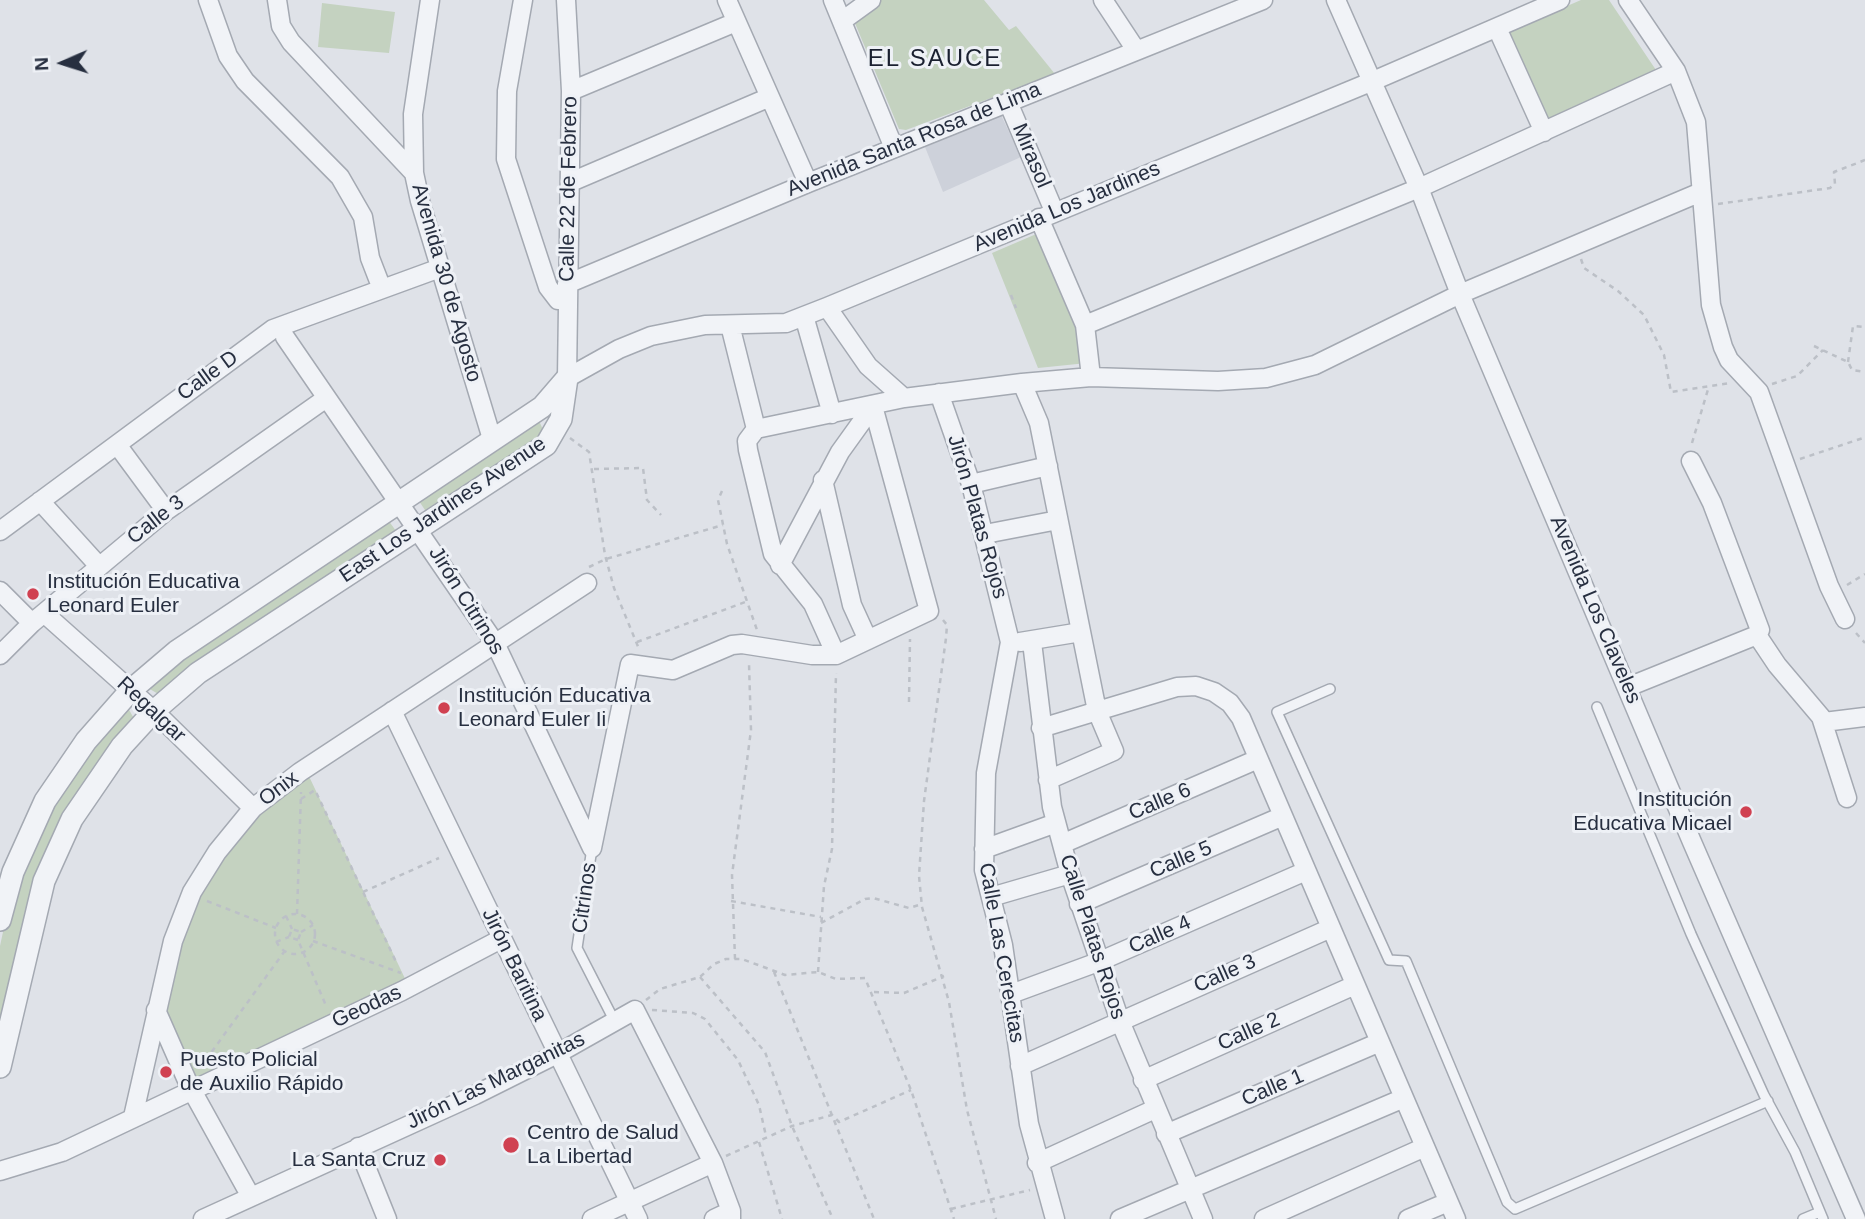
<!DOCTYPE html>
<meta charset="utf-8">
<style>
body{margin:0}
#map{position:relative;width:1865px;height:1219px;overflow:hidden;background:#dfe2e8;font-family:Helvetica,sans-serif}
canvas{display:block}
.north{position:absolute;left:28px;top:28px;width:70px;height:70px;-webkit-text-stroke:5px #eef1f6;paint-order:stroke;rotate:267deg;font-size:19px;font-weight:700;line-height:28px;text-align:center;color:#272f40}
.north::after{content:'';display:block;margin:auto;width:24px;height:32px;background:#272f40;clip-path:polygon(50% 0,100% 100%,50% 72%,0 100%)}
</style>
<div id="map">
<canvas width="1865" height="1219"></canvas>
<div class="north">N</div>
</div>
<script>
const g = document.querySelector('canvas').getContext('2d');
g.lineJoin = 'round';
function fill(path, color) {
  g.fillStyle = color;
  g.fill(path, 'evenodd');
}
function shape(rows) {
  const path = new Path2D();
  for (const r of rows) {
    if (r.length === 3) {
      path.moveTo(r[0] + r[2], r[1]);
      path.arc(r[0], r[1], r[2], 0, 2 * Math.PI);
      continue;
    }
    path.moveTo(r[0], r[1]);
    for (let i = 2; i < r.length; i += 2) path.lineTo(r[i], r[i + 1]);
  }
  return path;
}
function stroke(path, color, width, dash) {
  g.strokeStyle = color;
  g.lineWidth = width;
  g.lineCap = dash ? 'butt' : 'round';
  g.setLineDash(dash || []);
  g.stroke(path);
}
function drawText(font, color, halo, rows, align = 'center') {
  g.font = font + ' Helvetica,sans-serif';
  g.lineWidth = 6;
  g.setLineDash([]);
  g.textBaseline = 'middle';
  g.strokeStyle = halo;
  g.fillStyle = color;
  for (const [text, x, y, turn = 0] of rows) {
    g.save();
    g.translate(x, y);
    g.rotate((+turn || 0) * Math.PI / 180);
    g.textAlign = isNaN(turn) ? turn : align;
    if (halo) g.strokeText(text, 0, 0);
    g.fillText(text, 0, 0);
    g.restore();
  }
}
const built = shape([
 [1001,115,1021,157,943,192,925,147]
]);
const green = shape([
 [875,0,984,0,1009,30,1016,26,1055,74,906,130,899,129,852,16],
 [1581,0,1609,0,1660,76,1547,124,1507,32],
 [322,3,395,12,389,53,318,47],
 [1041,232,1082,328,1087,363,1038,368,992,253],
 [534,421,540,423,544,432,541,439,430,510,425,510,419,501],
 [386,517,396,531,394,535,160,695,148,688,168,665],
 [128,708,136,722,90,778,0,1038,0,946,10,899,67,775],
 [306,770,409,987,191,1089,156,1010,173,941,217,852]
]);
const path = shape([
 [1718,204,1830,188,1835,184,1834,172,1865,160],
 [1581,259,1584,268,1618,291,1644,315,1664,355,1671,392,1730,383],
 [1011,295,1016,308],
 [1814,346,1848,362,1852,370,1865,372],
 [1848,362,1853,326,1865,327],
 [1772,384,1797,376,1823,350],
 [570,438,589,452,605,555,614,588,639,649],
 [1692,443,1709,386],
 [1800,459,1863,438],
 [594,469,643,468,647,500,661,515],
 [722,491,718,500,727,544,757,630],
 [589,567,606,559,723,525],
 [1847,585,1865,574],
 [943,620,947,625,946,638,924,801,919,876,922,907,949,1002,967,1110,996,1219],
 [1856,633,1865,643],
 [637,642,748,601],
 [909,702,910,639],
 [301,799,315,790,397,964],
 [363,892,439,858],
 [207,901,276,928],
 [731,901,821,917],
 [297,914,301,792],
 [295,934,20],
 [286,916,292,929],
 [821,923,865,899,873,898,909,908,922,904],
 [301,932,313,925],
 [298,940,289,937,292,929,301,932,298,940,327,1008],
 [313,941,401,973],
 [276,942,289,937],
 [735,959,732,875,751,730,749,663],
 [774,972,874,1219],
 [818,972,824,886,832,849,836,673],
 [700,977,765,1052,792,1126,833,1219],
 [874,992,904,993,944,976],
 [646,1000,660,989,700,977,714,964,726,959,742,959,785,975,818,972,836,979,865,978,911,1090,954,1219],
 [652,1010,693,1013,705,1019,738,1060,759,1105,766,1136],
 [200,1068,284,952],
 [759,1142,782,1219],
 [726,1156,792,1126,832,1115,839,1122,911,1090],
 [951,1209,1030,1190]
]);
const service = shape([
 [1330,689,1277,712,1389,960,1406,961,1507,1202,1515,1209,1768,1101],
 [1597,707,1691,934,1764,1095,1795,1152,1823,1219],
 [592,848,577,948,615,1022],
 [1803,1219,1820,1212]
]);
const minor = shape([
 [208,0,228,56,245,81,340,177,363,217,370,258,382,289],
 [277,0,281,26,291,42,414,173],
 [430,0,413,114,414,173,420,201,492,439],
 [523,0,507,91,506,159,548,287,558,300,567,300],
 [566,0,571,91,567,378,619,349,651,336,705,325,786,323,827,307,1373,81,1560,0],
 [727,0,808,183],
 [833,0,894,148],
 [1103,0,1136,50],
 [1336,0,1419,188,1460,294,1692,842,1856,1219],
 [1628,0,1676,71,1696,122,1711,305,1723,347,1729,360,1759,392,1829,586,1845,619],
 [842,21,871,0],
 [1497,28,1544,132],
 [571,91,736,22],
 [1008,102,1054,211],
 [571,182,770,97],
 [1039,218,1085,325,1091,377],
 [567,284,808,183,1263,0],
 [827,307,868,366,904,398],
 [804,316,832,414],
 [730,325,756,429],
 [1085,325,1419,188,1676,71],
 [285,337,495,643,592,848],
 [1022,383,1039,423,1097,711,1114,751,1048,780],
 [939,393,971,484,1010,642,986,773,984,870,1003,945,1029,1124,1055,1219],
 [118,446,166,511],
 [823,480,852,605,868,640],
 [971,484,1048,466],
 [40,501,98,565],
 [0,531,273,329,440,268],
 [985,534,1058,520],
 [780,565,840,452,873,406],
 [0,591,32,623],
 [45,614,154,711,253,808],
 [1757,635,1777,665,1821,717,1847,798],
 [1020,642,1081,632],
 [1032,642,1052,807,1070,874,1120,1021,1203,1219],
 [0,655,32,623,166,511,325,399],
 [836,655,813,604,773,554,748,450,747,441,756,429,904,398,1022,383,1091,377,1218,381,1266,378,1315,365,1460,294,1701,192],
 [1628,687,1757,635,1760,630,1712,503,1691,461],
 [392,711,638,1219],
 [1824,722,1865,717],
 [1041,728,1177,687,1196,686,1214,692,1230,703,1241,718,1456,1219],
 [1062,844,1258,759],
 [592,848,630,664,673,670,732,645,742,644,812,655,836,655,929,611,873,406],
 [984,849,1056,823],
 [991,897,1070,874],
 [1079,904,1283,816],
 [1011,994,1098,962,1306,871],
 [156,1010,189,1085,251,1197],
 [1020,1066,1331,928],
 [1143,1080,1355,985],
 [133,1117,173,941,192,892,217,852,253,808,300,772,587,583],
 [1166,1134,1380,1042],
 [358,1147,387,1219],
 [1037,1163,1155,1109],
 [0,1171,62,1152,402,991,501,939],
 [203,1219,475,1095,557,1054,635,1010,713,1163,731,1211,731,1219],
 [592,1219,713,1163],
 [714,1219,731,1211],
 [1120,1219,1404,1098],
 [1264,1219,1425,1147],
 [1408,1219,1448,1202]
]);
const tertiary = shape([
 [0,920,13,872,45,801,86,741,130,691,177,651,542,407,567,378],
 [0,1067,44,881,72,819,122,746,154,711,198,673,546,445,561,419,567,378]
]);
const markers = [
 [33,594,7,"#d04151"],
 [444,708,7,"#d04151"],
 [1746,812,7,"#d04151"],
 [166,1072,7,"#d04151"],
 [511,1145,9,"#d04151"],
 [440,1160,7,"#d04151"]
];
const streetNames = [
 ["Avenida Santa Rosa de Lima",914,140,-22],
 ["Mirasol",1031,156,67],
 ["Calle 22 de Febrero",569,189,-89],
 ["Avenida Los Jardines",1067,207,-23],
 ["Avenida 30 de Agosto",446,283,74],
 ["Calle D",208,376,-36],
 ["East Los Jardines Avenue",443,510,-34],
 ["Jirón Platas Rojos",977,517,74],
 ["Calle 3",156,520,-38],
 ["Jirón Citrinos",466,601,58],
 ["Avenida Los Claveles",1595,610,67],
 ["Regalgar",151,710,43],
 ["Onix",279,789,-37],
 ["Calle 6",1160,802,-23],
 ["Calle 5",1181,860,-23],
 ["Citrinos",585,898,-82],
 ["Calle 4",1160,935,-24],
 ["Calle Platas Rojos",1092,937,72],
 ["Calle Las Cerecitas",1001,953,80],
 ["Jirón Baritina",514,965,64],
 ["Calle 3",1225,974,-24],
 ["Geodas",367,1007,-25],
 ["Calle 2",1249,1032,-24],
 ["Jirón Las Marganitas",496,1081,-26],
 ["Calle 1",1273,1088,-23]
];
const poiNames = [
 ["Institución Educativa",47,582],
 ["Leonard Euler",47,606],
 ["Institución Educativa",458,696],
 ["Leonard Euler Ii",458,720],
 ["Institución",1732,800,"right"],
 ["Educativa Micael",1732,824,"right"],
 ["Puesto Policial",180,1060],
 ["de Auxilio Rápido",180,1084],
 ["Centro de Salud",527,1133],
 ["La Libertad",527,1157],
 ["La Santa Cruz",426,1160,"right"]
];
const quarterNames = [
 ["EL SAUCE",935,59]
];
fill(built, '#cdd1da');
fill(green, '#c4d2c0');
stroke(service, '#a4a9b2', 12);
stroke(minor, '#a4a9b2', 21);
stroke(tertiary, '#a4a9b2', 24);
stroke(path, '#bcc0c7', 2.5, [5, 5]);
stroke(service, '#f1f3f7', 9);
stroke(minor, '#f1f3f7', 18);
stroke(tertiary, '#f1f3f7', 21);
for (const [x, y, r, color] of markers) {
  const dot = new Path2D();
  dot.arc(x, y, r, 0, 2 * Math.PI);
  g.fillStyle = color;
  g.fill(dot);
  stroke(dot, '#eef1f6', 2.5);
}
drawText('21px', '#272f40', '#eef1f6', streetNames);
drawText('21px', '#272f40', '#eef1f6', poiNames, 'left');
g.letterSpacing = '2px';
drawText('24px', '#1a2030', '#eef1f6', quarterNames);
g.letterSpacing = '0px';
</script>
